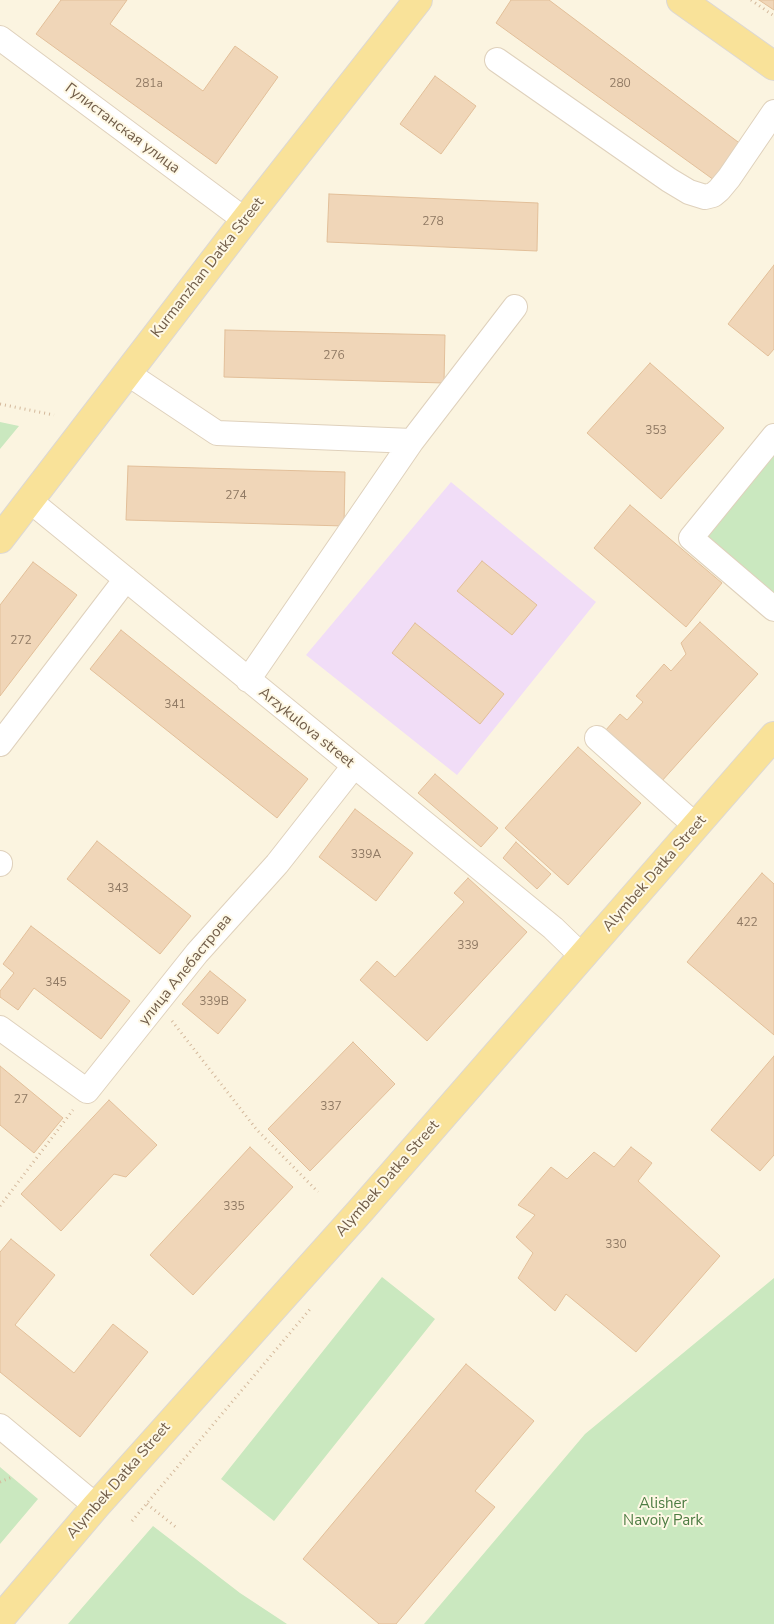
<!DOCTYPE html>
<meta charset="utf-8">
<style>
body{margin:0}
canvas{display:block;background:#fbf4e0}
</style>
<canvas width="774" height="1624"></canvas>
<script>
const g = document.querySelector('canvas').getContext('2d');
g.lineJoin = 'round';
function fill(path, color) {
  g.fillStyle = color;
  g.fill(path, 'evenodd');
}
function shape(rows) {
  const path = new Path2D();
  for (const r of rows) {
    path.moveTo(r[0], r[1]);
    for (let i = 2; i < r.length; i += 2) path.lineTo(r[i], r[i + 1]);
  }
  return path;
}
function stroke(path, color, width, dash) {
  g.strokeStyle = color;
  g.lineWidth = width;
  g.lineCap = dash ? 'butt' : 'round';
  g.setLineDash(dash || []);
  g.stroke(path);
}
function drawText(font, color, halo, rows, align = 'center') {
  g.font = font + ' "Nunito Sans",sans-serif';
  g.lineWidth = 4;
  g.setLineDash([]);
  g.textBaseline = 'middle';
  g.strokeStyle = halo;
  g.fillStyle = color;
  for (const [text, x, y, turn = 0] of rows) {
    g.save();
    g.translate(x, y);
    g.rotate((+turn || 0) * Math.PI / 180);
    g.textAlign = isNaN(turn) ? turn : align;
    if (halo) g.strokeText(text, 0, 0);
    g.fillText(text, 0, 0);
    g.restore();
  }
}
const education = shape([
 [451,482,596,602,457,775,306,655]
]);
const green = shape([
 [0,422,19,426,0,449],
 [774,447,774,601,699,540],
 [382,1277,435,1319,274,1521,221,1479],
 [774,1278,774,1624,424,1624,585,1434],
 [0,1467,38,1499,0,1544],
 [153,1526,240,1593,287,1624,68,1624]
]);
const building = shape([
 [61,0,127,0,110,24,203,91,235,46,278,77,216,164,36,34,61,0],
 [511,0,549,0,742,145,714,180,496,23,511,0],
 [759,0,774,0,774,10,759,0],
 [435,76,476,106,441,154,400,124,435,76],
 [329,194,538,203,537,251,327,242,329,194],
 [774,265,774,349,768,356,728,324,774,265],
 [225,330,445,335,444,383,224,377,225,330],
 [650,363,724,428,661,499,587,433,650,363],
 [128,466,345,472,344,526,126,520,128,466],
 [630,505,722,583,686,627,594,548,630,505],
 [482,561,537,605,512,635,457,591,482,561],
 [33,562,77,595,0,696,0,605,33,562],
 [700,622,758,674,661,782,605,731,620,714,627,720,643,702,636,696,664,664,671,671,686,654,681,643,700,622],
 [415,623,504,694,480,724,392,653,415,623],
 [121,630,308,779,277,818,90,669,121,630],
 [578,747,641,803,568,885,505,828,578,747],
 [435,774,498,828,481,847,418,793,435,774],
 [355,809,413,853,376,901,319,857,355,809],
 [97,841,191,916,160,954,67,879,97,841],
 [516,842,551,874,537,889,503,858,516,842],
 [762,873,774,884,774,1035,687,962,762,873],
 [468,878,527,932,427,1041,360,980,377,961,395,977,464,902,454,893,468,878],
 [31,926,130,1001,101,1039,34,988,18,1010,0,997,0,991,14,973,3,964,31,926],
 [210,971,246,1000,218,1034,182,1004,210,971],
 [353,1042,395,1084,310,1171,268,1129,353,1042],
 [774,1056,774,1155,760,1171,711,1130,774,1056],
 [0,1066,63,1118,34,1153,0,1125,0,1066],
 [109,1100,157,1145,126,1177,114,1174,61,1231,21,1194,109,1100],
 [250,1147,293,1187,193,1295,150,1255,250,1147],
 [631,1147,652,1163,638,1181,720,1256,636,1352,566,1294,555,1311,518,1278,533,1253,516,1237,535,1215,518,1205,551,1167,567,1179,594,1152,614,1167,631,1147],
 [11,1239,55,1275,15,1325,74,1373,113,1324,148,1352,80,1437,0,1372,0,1252,11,1239],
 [466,1364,534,1421,475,1491,495,1507,396,1624,379,1624,303,1559,466,1364]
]);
const path = shape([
 [751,0,774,16],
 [0,404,54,415],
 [172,1021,257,1130,318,1192],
 [0,1206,73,1110],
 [0,1482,12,1477],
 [147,1504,177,1528],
 [132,1521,311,1308]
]);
const minor = shape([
 [0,38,245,220],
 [497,60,669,180,689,192,705,197,713,195,719,190,729,178,774,112],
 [127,373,217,433,412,441],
 [774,436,691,538,774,609],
 [29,500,553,928,583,957],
 [248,680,412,441,515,307],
 [597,738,696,826],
 [0,744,126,579],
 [0,863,0,864],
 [0,1028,87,1091,197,953,277,864,354,766],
 [0,1426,96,1506]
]);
const major = shape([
 [681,0,774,66],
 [0,539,245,220,418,0],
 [0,1619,96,1506,361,1210,774,736]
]);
const numberNames = [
 ["281а",149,84],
 ["280",620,84],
 ["278",433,222],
 ["276",334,356],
 ["353",656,431],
 ["274",236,496],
 ["272",21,641],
 ["341",175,705],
 ["339А",366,855],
 ["343",118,889],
 ["422",747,923],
 ["339",468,946],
 ["345",56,983],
 ["339В",214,1002],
 ["27",21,1100],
 ["337",331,1107],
 ["335",234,1207],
 ["330",616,1245]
];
const streetNames = [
 ["Гулистанская улица",122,129,37],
 ["Kurmanzhan Datka Street",208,268,-52],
 ["Arzykulova street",306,728,39],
 ["Alymbek Datka Street",655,874,-49],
 ["улица Алебастрова",186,970,-51],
 ["Alymbek Datka Street",388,1179,-49],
 ["Alymbek Datka Street",119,1481,-49]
];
const parkNames = [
 ["Alisher",663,1504],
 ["Navoiy Park",663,1521]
];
fill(education, '#f1ddf7');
fill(green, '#cae8bf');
fill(building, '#f0d6b8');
stroke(building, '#e2bf99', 1);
stroke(minor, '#dfd1bc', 26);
stroke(major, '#ddd8d3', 30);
stroke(path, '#d4b99c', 3, [1, 4]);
stroke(minor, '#fff', 24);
stroke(major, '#f9e299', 28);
drawText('12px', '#907a64', null, numberNames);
drawText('15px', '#705c48', '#fef8e5', streetNames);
drawText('15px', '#4d7c43', '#fef8e5', parkNames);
</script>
